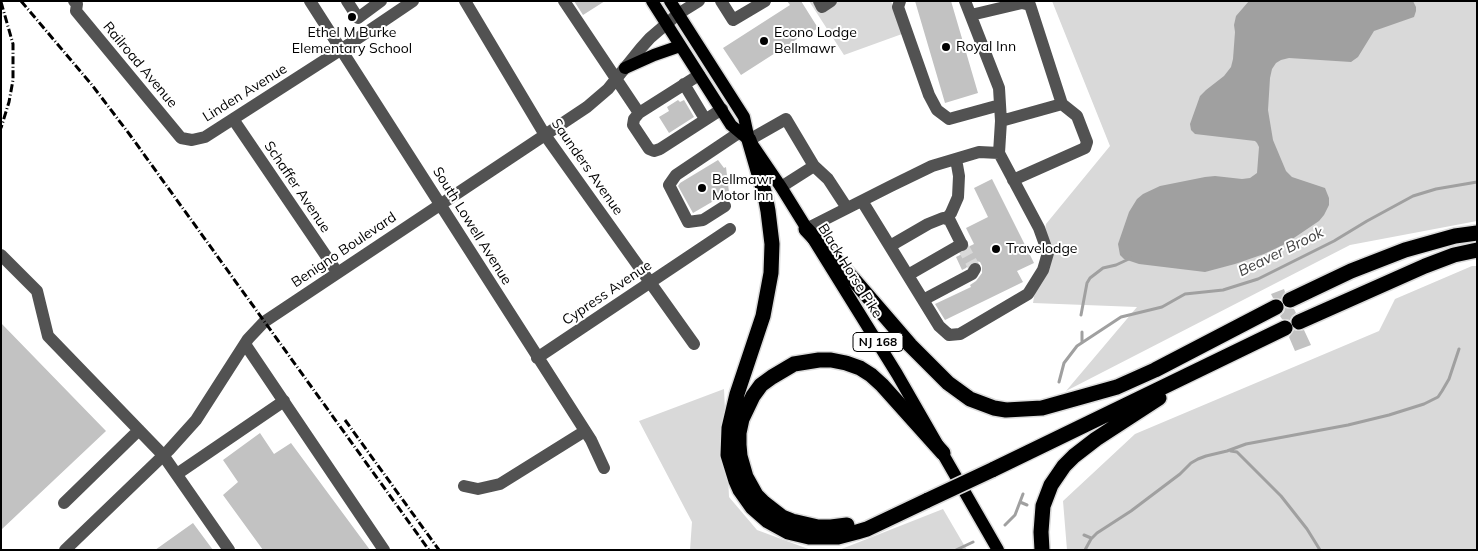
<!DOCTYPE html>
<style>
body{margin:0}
#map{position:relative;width:1478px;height:551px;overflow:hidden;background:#fff;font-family:Mulish,sans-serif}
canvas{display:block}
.frame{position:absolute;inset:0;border:2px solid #000;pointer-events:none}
</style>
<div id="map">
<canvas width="1478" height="551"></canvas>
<div class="frame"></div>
</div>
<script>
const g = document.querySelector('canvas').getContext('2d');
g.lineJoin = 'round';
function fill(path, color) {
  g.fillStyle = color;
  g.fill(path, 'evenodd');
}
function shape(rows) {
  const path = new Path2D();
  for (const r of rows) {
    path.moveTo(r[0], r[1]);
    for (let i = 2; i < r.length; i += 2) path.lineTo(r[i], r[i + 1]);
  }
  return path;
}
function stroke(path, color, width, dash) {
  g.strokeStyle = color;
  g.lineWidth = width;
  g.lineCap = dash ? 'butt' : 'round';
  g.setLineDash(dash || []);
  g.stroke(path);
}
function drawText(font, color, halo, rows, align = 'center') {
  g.font = font + ' Mulish,sans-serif';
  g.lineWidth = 4;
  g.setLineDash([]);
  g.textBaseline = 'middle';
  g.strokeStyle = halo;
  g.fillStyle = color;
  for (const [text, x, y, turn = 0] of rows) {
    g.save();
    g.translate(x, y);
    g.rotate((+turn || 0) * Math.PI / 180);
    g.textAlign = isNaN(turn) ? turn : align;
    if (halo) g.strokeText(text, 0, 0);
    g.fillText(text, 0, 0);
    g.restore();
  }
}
const green = shape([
 [809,1,891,1,902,34,844,55],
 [1052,1,1477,1,1477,221,1350,245,1066,391,1137,307,1033,303,1046,224,1110,146],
 [1472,266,1477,266,1477,550,1067,550,1063,501,1135,434,1379,331,1395,299],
 [724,389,729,497,757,530,811,550,690,550,692,522,639,421],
 [943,509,967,550,839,550]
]);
const water = shape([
 [1249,1,1413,1,1416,7,1416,11,1414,17,1374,31,1358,57,1351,62,1289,58,1281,60,1276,63,1272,69,1270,78,1268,110,1273,140,1286,171,1292,177,1325,188,1329,198,1329,205,1324,215,1319,221,1285,244,1264,254,1235,264,1205,272,1139,264,1124,259,1120,255,1118,244,1129,212,1137,199,1143,194,1160,186,1205,177,1215,176,1242,179,1250,178,1257,173,1259,147,1257,143,1255,141,1195,134,1191,130,1190,124,1200,96,1206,90,1224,76,1231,67,1233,59,1235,32,1234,25,1236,16]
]);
const stream = shape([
 [1081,315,1087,283,1090,278,1103,268,1116,265,1131,258],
 [1082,332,1082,342],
 [1059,382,1064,363,1077,346,1121,317,1162,307,1185,294,1223,290,1258,279,1334,241,1367,221,1413,196,1436,189,1477,182],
 [1231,451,1237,452,1281,496,1307,529,1320,550],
 [1020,502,1027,505],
 [1005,525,1015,515,1023,494],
 [1084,535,1091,538],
 [956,550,973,542],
 [1085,550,1091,539,1097,533,1131,511,1180,474,1191,463,1198,459,1206,456,1227,451,1246,444,1348,425,1389,415,1424,404,1438,397,1442,391,1449,379,1459,349]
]);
const building = shape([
 [574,1,605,1,583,15],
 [787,1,801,1,818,28,809,34,808,32,741,75,723,48,790,5],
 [915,1,951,1,978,93,945,103],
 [678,100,680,102,684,100,694,117,669,133,659,117,669,111,667,107],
 [718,160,724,168,726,167,729,192,693,213,678,186,680,183],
 [992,179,1034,263,1017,271,1023,282,945,320,935,304,971,287,970,285,976,281,982,273,982,266,980,262,976,261,971,262,966,268,962,270,956,257,966,252,970,246,974,244,966,228,988,217,974,188],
 [1284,289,1285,292,1281,299,1273,298,1271,294],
 [1285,308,1294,309,1296,313,1292,316,1290,320,1282,319,1280,316,1284,312],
 [1,323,106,431,1,530],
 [1294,330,1298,331,1304,330,1311,345,1295,351,1289,337],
 [260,433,274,454,291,443,370,550,263,550,223,495,238,482,223,460],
 [193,523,213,550,155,550]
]);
const minorTunnel = shape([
 [962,245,975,269]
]);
const minor = shape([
 [74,1,77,4,76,11,181,138,192,140,205,137,342,49,413,1],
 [310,1,591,440,604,468],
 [347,1,358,18,381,1],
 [465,1,545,135,694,344],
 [564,1,639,113],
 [721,1,733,20,765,1],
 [819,1,822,7,831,1],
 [900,1,898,7,929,95,937,110,949,119,1000,105],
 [965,1,999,88,1001,121,999,153],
 [971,15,1022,3,1030,5,1062,104,1001,121],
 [699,75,639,113,634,119,633,125,649,149,654,151,660,149,722,109],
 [684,84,705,119],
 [233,119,337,272],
 [749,140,786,119,814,166,781,187],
 [814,166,828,179,847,208],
 [1013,180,1085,148,1087,142,1077,116,1062,104],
 [725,206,703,220,688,222,669,185,676,175,740,132],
 [946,219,951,213,958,197,959,176,956,159],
 [806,229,891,186,932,166,979,152,999,153,1039,228,1048,253,1043,270,1028,294,960,334,949,335,939,326,862,201],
 [890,246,928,224,943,218,949,219,962,245],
 [1,255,37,291,48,336,163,455,229,550],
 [908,275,962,244],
 [923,300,972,274,975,269],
 [245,344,384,550],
 [537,358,730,229],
 [177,474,284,401],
 [464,486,478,489,500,484,585,431],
 [64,503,139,430],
 [65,550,169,450,196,420,248,339,264,322,587,107,608,89,641,48,650,38,678,14,699,1]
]);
const major = shape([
 [652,1,731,125,749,140,781,187,897,374,998,550],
 [670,1,744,117,749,140],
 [625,68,654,55,680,46]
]);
const highway = shape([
 [749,140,765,195,768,211,772,244,771,273,763,316,737,394,729,428,728,455,736,481,740,490,752,507,768,521,788,532,809,537,838,537,857,532,867,529,928,500],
 [806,229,853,279,910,345,948,383,970,399,994,408,1006,410,1042,408,1117,387,1155,370,1276,307],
 [1290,300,1351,271,1405,250,1455,236,1477,233],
 [1299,322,1425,266,1454,255,1477,250],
 [992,470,1285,328],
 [847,525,831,527,818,527,792,521,782,517,764,503,756,495,746,477,740,456,739,445,739,433,742,419,753,396,761,385,772,377,794,364,819,360,831,360,846,363,860,368,871,375,882,385,943,453],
 [1042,550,1041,532,1043,506,1051,485,1064,466,1074,456,1096,439,1159,398]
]);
const rail = shape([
 [21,1,92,85,130,135,429,550],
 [1,2,13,44,13,80,9,102,1,128],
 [345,420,439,550]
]);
const highwayBridge = shape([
 [928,500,992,470]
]);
const markers = [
 [352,17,5,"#000"],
 [764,41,5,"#000"],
 [946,47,5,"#000"],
 [702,188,5,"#000"],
 [996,249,5,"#000"]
];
const shields = [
 [878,342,50]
];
const shieldNames = [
 ["NJ 168",878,342]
];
const poiNames = [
 ["Ethel M Burke",352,33,"center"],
 ["Elementary School",352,49,"center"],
 ["Econo Lodge",774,33],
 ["Bellmawr",774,49],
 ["Royal Inn",956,47],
 ["Bellmawr",712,180],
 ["Motor Inn",712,196],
 ["Travelodge",1006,249]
];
const streetNames = [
 ["Railroad Avenue",140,65,50],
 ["Linden Avenue",245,93,-32],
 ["Saunders Avenue",587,167,55],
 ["Schaffer Avenue",297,187,56],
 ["South Lowell Avenue",472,226,58],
 ["Benigno Boulevard",344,250,-34],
 ["Black Horse Pike",850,271,58],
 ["Cypress Avenue",607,293,-34]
];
const waterNames = [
 ["Beaver Brook",1281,252,-26]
];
fill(green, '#d9d9d9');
fill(water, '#a0a0a0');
stroke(stream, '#a0a0a0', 3);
fill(building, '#c2c2c2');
stroke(minorTunnel, '#d9d9d9', 12, [12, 6]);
stroke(major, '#dbdbdb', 15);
stroke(highway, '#dbdbdb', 18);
stroke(minor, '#525252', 12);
stroke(major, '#000', 12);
stroke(highway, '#000', 15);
stroke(rail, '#000', 3, [8, 2.5, 1, 2.5]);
stroke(highwayBridge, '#dbdbdb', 18, []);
stroke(highwayBridge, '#000', 15);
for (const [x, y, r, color] of markers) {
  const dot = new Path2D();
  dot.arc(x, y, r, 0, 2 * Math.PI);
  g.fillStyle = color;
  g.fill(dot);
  stroke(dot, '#fff', 2);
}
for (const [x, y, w] of shields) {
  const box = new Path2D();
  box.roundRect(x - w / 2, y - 9.5, w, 19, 4);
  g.fillStyle = '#fff';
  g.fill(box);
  stroke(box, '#000', 1);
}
drawText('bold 12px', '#000', null, shieldNames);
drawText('14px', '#000', '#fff', poiNames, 'left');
drawText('14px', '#000', '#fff', streetNames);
drawText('italic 15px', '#414141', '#fff', waterNames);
</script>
